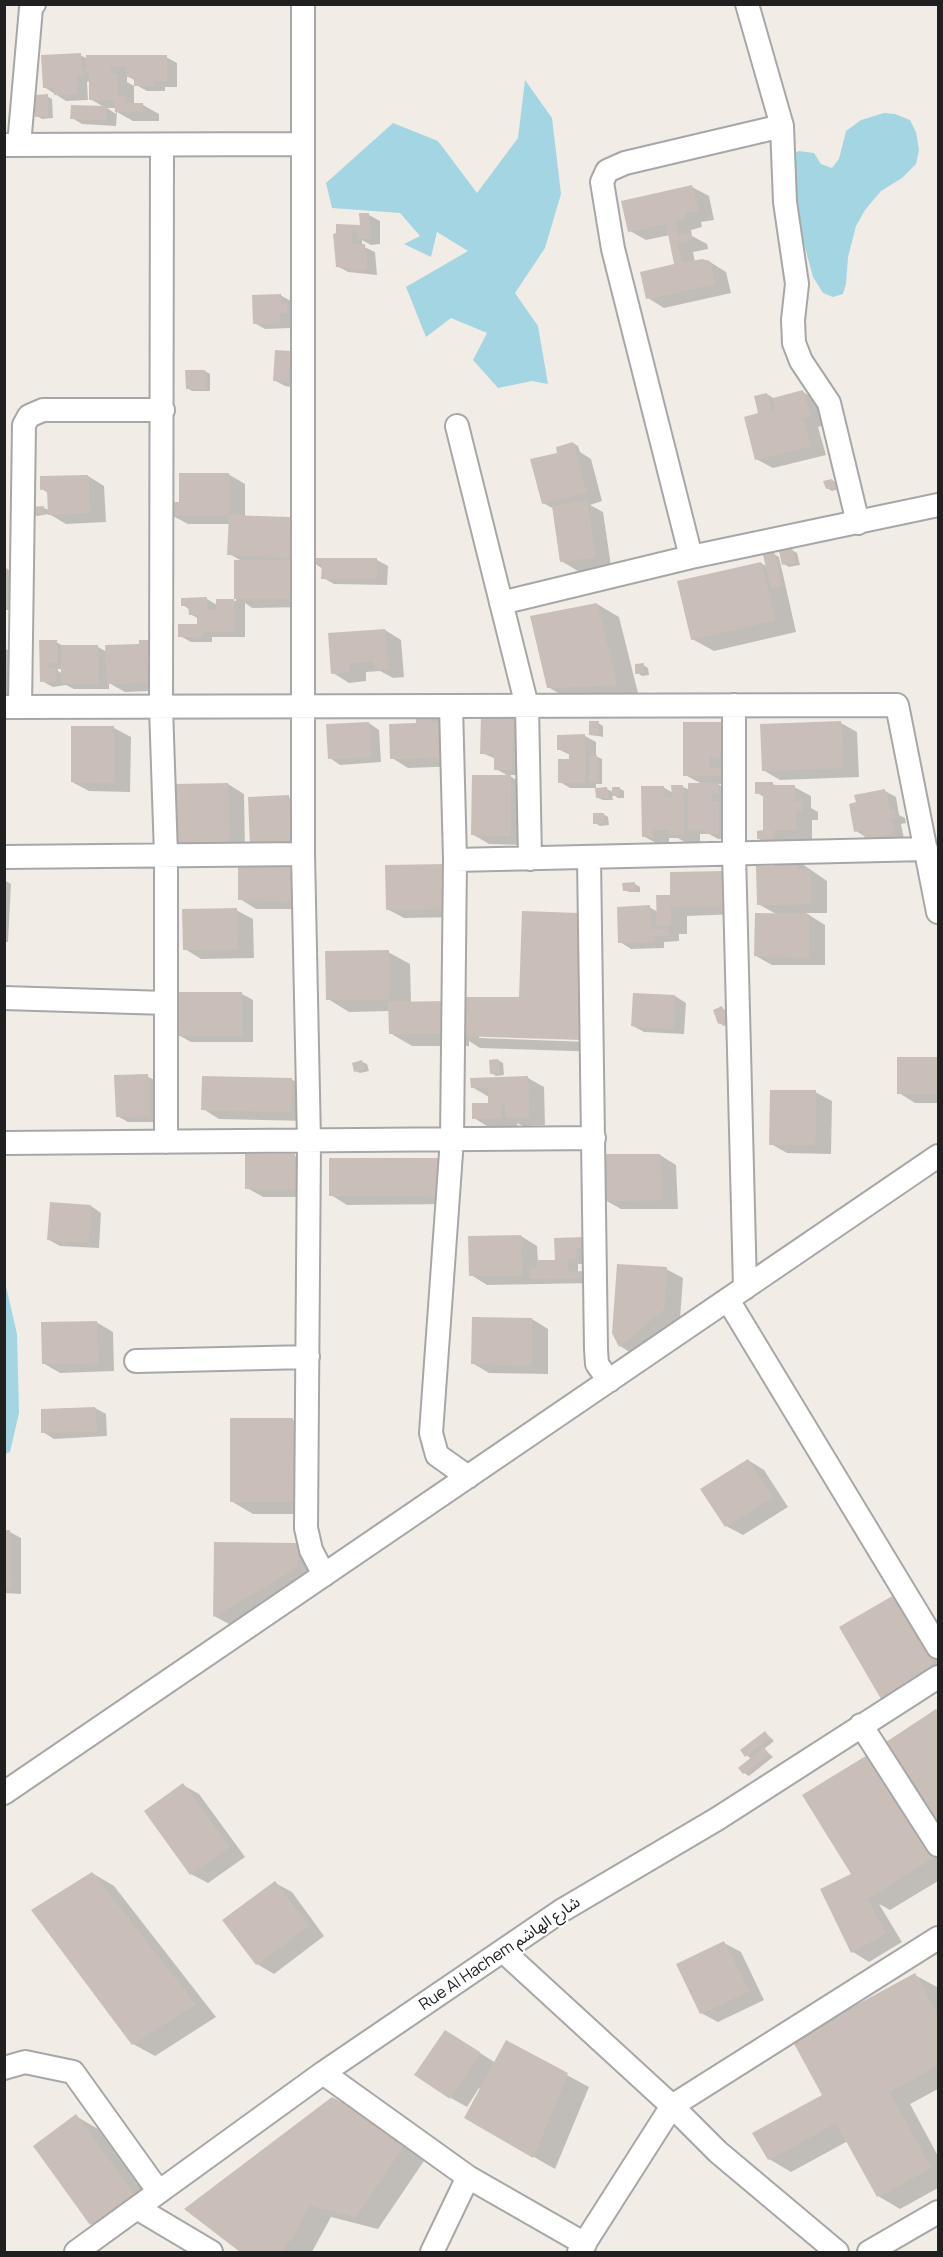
<!DOCTYPE html>
<meta charset="utf-8">
<style>
body{margin:0}
#map{position:relative;width:943px;height:2257px;overflow:hidden;background:#f1ede6;font-family:Manrope,sans-serif}
canvas{display:block}
.frame{position:absolute;inset:0;border:6px solid #202020;pointer-events:none}
</style>
<div id="map">
<canvas width="943" height="2257"></canvas>
<div class="frame"></div>
</div>
<script>
const g = document.querySelector('canvas').getContext('2d');
g.lineJoin = 'round';
function fill(path, color) {
  g.fillStyle = color;
  g.fill(path, 'evenodd');
}
function shape(rows) {
  const path = new Path2D();
  for (const r of rows) {
    path.moveTo(r[0], r[1]);
    for (let i = 2; i < r.length; i += 2) path.lineTo(r[i], r[i + 1]);
  }
  return path;
}
function stroke(path, color, width, dash) {
  g.strokeStyle = color;
  g.lineWidth = width;
  g.lineCap = dash ? 'butt' : 'round';
  g.setLineDash(dash || []);
  g.stroke(path);
}
function drawText(font, color, halo, rows, align = 'center') {
  g.font = font + ' Manrope,"Noto Sans Arabic",sans-serif';
  g.lineWidth = 4.5;
  g.setLineDash([]);
  g.textBaseline = 'middle';
  g.strokeStyle = halo;
  g.fillStyle = color;
  for (const [text, x, y, turn = 0] of rows) {
    g.save();
    g.translate(x, y);
    g.rotate((+turn || 0) * Math.PI / 180);
    g.textAlign = isNaN(turn) ? turn : align;
    if (halo) g.strokeText(text, 0, 0);
    g.fillText(text, 0, 0);
    g.restore();
  }
}
const water = shape([
 [525,80,552,118,561,194,545,248,515,293,538,326,548,384,532,381,498,388,473,360,487,333,451,318,426,337,406,287,468,251,437,232,431,257,404,244,420,236,400,213,332,208,326,183,393,123,438,141,477,193,518,138],
 [884,113,895,114,910,120,916,132,919,150,916,164,902,178,881,191,865,210,856,226,848,257,846,284,843,294,833,297,823,293,813,277,791,196,788,156,799,151,814,153,821,164,832,168,839,159,846,131,861,120],
 [5,1282,17,1334,19,1413,10,1452,5,1454]
]);
const shadow = shape([
 [80,55,88,59,166,57,177,63,177,87,165,87,165,91,147,91,136,85,136,81,127,76,127,82,134,86,134,103,143,105,159,114,159,121,133,121,117,112,116,126,82,124,72,118,72,106,106,108,90,99,90,81,87,82,88,100,66,101,44,87],
 [107,108,116,108,116,114],
 [47,96,52,99,53,118,42,119,37,116],
 [692,187,709,196,714,220,701,222,702,227,691,230,692,236,707,244,708,249,693,252,695,262,710,262,726,272,731,293,664,308,648,298,676,265,670,235,646,240,630,231],
 [369,215,380,221,380,244,371,245,362,240,362,246,375,252,377,275,348,272,337,266,338,234,361,226],
 [280,295,291,301,291,308,297,311,298,318,290,318,290,328,265,329,254,323],
 [290,353,301,359,299,388,285,386,274,380],
 [187,371,205,371,210,374,210,391,192,391,187,388],
 [803,392,819,401,825,425,818,427,826,455,773,468,756,459,760,414,767,394,775,399],
 [573,443,578,446,580,452,591,459,602,501,590,505,603,512,611,566,578,571,561,561,554,509,543,503,559,453],
 [228,474,245,484,245,517,290,519,306,528,307,607,252,608,245,603,245,637,212,637,212,642,191,642,180,636,199,625,199,619,190,614,190,610,183,605,207,599,217,605,217,601,236,601,236,561,242,561,229,554,230,524,188,524,171,515,181,504],
 [88,476,104,486,106,522,66,524,49,514,37,516,32,513,44,508,49,510,48,493,42,489],
 [832,480,837,483,839,489,832,491,827,488],
 [4,489,6,491,6,521,4,521],
 [792,550,797,553,800,565,789,567,784,564],
 [774,554,779,557,796,632,714,651,692,639,761,563,768,567],
 [377,560,388,566,387,585,334,584,323,578,323,569,314,563],
 [4,567,16,574,17,610,4,610],
 [597,604,619,617,639,697,570,700,548,687],
 [385,630,401,640,404,677,393,678,380,671,366,672,366,681,349,683,333,673],
 [41,642,56,642,65,647,98,647,107,652,171,651,173,690,125,692,109,683,109,689,74,689,66,685,53,687,42,681],
 [58,669,63,669,63,674,58,671],
 [4,648,20,657,20,669,8,670,9,696,4,696],
 [643,665,648,668,649,675,642,676,637,673],
 [431,713,447,723,461,766,408,768,392,758,418,724],
 [512,718,523,724,523,775,508,775,527,786,526,845,489,844,472,834,510,777,496,769,496,759,482,753],
 [369,723,379,730,381,762,340,765,330,758],
 [598,723,603,726,603,737,590,734],
 [841,723,857,732,859,777,780,780,763,770],
 [721,724,737,733,738,784,718,784,729,790,729,799,723,799,723,805,729,809,729,839,718,839,709,834,700,834,700,843,686,843,678,838,669,838,669,845,660,845,643,836,663,787,673,793,673,787,683,787,690,790,702,784,685,775],
 [73,728,114,728,131,737,130,792,89,791,72,782],
 [585,736,596,742,596,756,602,759,602,784,596,784,596,788,570,788,560,782,570,761,570,755,558,749],
 [228,784,244,794,245,853,192,854],
 [773,784,778,787,794,787,811,796,811,808,818,812,818,820,812,820,812,839,790,839,790,848,775,848,759,839,765,832,764,797,757,793],
 [619,788,624,791,624,798,618,798,612,794,613,800,603,800,598,798,607,789,613,792],
 [885,791,896,797,899,815,905,818,906,823,901,824,904,839,877,844,856,831],
 [288,797,299,803,301,851,262,852],
 [603,814,608,817,609,825,600,826,595,823],
 [798,861,827,881,827,913,806,913,825,925,825,965,772,965,756,956,778,915,758,904,776,868],
 [240,864,314,909,256,909,240,899],
 [386,867,464,917,404,918,387,909],
 [723,872,740,914,687,916,687,934,679,934,679,941,664,942,664,948,631,949,620,942,649,907,658,912,672,896],
 [4,880,11,884,8,942,4,942],
 [635,884,640,887,640,892,629,892,624,890],
 [236,910,253,919,254,958,201,959,185,949],
 [523,912,579,914,600,927,603,1052,480,1048,469,1041,469,1046,412,1046,390,1033,390,1011,349,1012,328,999,327,952,388,952,410,964,411,1003,447,1003,460,1011,460,999,520,999],
 [479,1035,589,1039,589,1042,479,1038],
 [242,994,253,1000,253,1042,191,1042,180,1036],
 [675,996,686,1003,684,1034,644,1032,633,1026],
 [722,1008,727,1011,732,1023,724,1026,719,1023],
 [898,1059,938,1059,938,1103,915,1103,899,1093],
 [498,1060,503,1063,504,1075,496,1076,491,1073],
 [362,1062,367,1064,369,1071,360,1073,355,1071],
 [147,1076,158,1082,159,1122,128,1122,117,1116],
 [528,1078,544,1087,545,1125,523,1126,517,1123,518,1127,490,1128,474,1118,490,1104,489,1097,472,1087],
 [291,1079,308,1089,307,1121,219,1119,203,1109],
 [815,1092,832,1101,831,1154,787,1153,771,1144],
 [660,1155,676,1165,678,1209,621,1209,605,1200],
 [295,1156,311,1165,311,1197,263,1197,247,1188],
 [437,1159,454,1169,454,1204,347,1205,331,1195],
 [91,1206,101,1213,99,1248,60,1246,49,1240],
 [521,1236,537,1246,538,1262,557,1261,585,1238,587,1264,578,1264,578,1273,583,1273,593,1279,594,1283,487,1285,471,1275],
 [666,1269,683,1278,680,1319,636,1356,620,1346,613,1333],
 [532,1319,548,1329,548,1374,489,1373,472,1363],
 [96,1322,113,1332,114,1371,60,1373,43,1363],
 [95,1408,106,1414,107,1436,54,1439,43,1432],
 [293,1420,315,1433,314,1514,253,1514,231,1501],
 [748,1460,764,1470,788,1507,743,1535,726,1526],
 [4,1532,10,1532,21,1538,21,1594,4,1593],
 [215,1544,297,1545,314,1554,314,1577,231,1625,214,1616],
 [916,1610,938,1648,938,1691,904,1711,883,1698,841,1627],
 [936,1711,938,1712,938,1830,936,1828],
 [766,1733,774,1741,764,1749,773,1757,749,1776,744,1773,751,1759,742,1751],
 [183,1785,199,1794,245,1857,208,1883,191,1874],
 [938,1846,938,1881,890,1910,879,1904,902,1942,869,1962,853,1952,822,1890,854,1875],
 [92,1873,114,1886,216,2017,155,2056,133,2044],
 [275,1883,292,1892,324,1936,274,1974,257,1964],
 [724,1943,741,1952,764,2000,718,2022,701,2013],
 [915,1975,937,1987,938,1990,938,2089,910,2104,938,2156,938,2188,900,2209,878,2196,848,2141,791,2172,769,2159,824,2096],
 [461,2041,496,2063,506,2042,589,2087,555,2169,466,2118,481,2090,479,2088,467,2107,451,2098],
 [332,2099,430,2152,378,2229,331,2217,312,2252,243,2252,186,2209],
 [76,2116,98,2129,154,2206,113,2236,91,2224]
]);
const building = shape([
 [81,53,81,70,84,70,84,76,77,76,77,94,54,95,54,88,43,88,41,55],
 [86,55,167,55,167,81,155,81,155,86,134,86,134,77,126,77,126,67,111,67,111,73,118,75,118,96,126,96,125,103,143,103,143,112,115,112,114,100,89,100,89,72,86,72],
 [48,94,48,116,35,117,35,95],
 [71,105,106,106,106,120,70,119],
 [692,185,698,211,685,213,686,218,675,221,678,236,691,233,692,240,677,243,682,263,702,259,710,261,715,284,646,299,640,272,674,264,666,224,628,232,621,201],
 [359,213,369,213,370,238,358,239,358,232,352,232,352,244,365,244,367,270,336,267,333,234,336,233,336,224,360,225],
 [281,294,281,304,287,303,287,313,280,313,280,323,253,324,252,295],
 [275,350,291,351,288,382,273,381],
 [185,370,205,370,206,389,186,389],
 [803,390,810,416,803,418,810,446,755,460,744,417,758,413,754,396,767,393,771,411,775,410,773,398],
 [573,442,586,492,542,504,530,459,557,453,556,447],
 [179,473,229,473,229,515,170,516,169,502,179,502],
 [88,475,90,513,48,515,47,489,40,490,40,476],
 [832,479,835,487,826,489,823,481],
 [587,501,595,557,560,562,552,506],
 [44,506,44,514,30,514,30,507],
 [229,515,290,517,289,557,227,555],
 [792,548,796,562,782,565,779,551],
 [774,552,782,586,771,588,763,555],
 [313,558,377,558,377,579,321,579,322,564,312,564],
 [234,560,290,560,291,599,234,599],
 [761,562,775,620,691,640,677,581],
 [207,597,207,610,216,610,216,599,234,599,235,631,202,632,201,637,178,637,178,624,197,624,197,615,189,615,188,606,181,606,181,598],
 [597,603,617,685,547,688,530,616],
 [385,629,388,669,375,670,374,661,350,663,350,672,331,674,328,633],
 [39,640,57,640,57,663,48,663,47,669,56,668,56,681,40,682],
 [139,640,155,640,157,682,107,684,105,645,139,644],
 [61,645,98,645,98,684,61,684],
 [644,663,644,673,635,674,635,664],
 [416,712,431,712,431,722,444,722,445,757,390,759,389,724,416,723],
 [481,716,513,717,512,770,494,770,494,754,480,754],
 [589,721,599,721,598,736,589,735],
 [841,721,843,768,762,771,760,724],
 [369,722,371,757,328,759,326,724],
 [683,722,721,722,721,757,710,757,710,768,721,768,722,775,683,776],
 [71,726,114,726,114,783,71,782],
 [585,734,585,783,558,783,558,759,569,759,569,750,557,750,557,735],
 [589,755,597,755,598,782,589,782],
 [472,775,511,775,510,836,471,835],
 [755,782,773,782,773,785,795,785,795,802,802,801,802,811,796,811,796,830,774,830,774,839,757,839,757,831,763,830,763,793,755,794],
 [228,783,229,844,174,845,173,784],
 [688,783,718,783,718,794,712,793,712,801,718,801,719,834,705,834,705,829,688,829],
 [671,785,683,785,684,834,669,835,669,830,653,830,653,837,642,837,641,786,664,786,664,797,672,797],
 [607,787,608,798,596,798,595,788],
 [612,787,620,787,620,796,612,796],
 [885,789,890,811,894,810,896,817,891,818,894,833,865,839,863,830,854,832,849,804,856,802,854,795],
 [289,795,291,845,250,847,248,797],
 [593,813,604,813,604,823,593,824],
 [774,859,798,859,798,869,811,870,811,904,757,905,756,866,774,866],
 [238,863,298,864,297,901,238,900],
 [447,864,448,908,386,910,385,865],
 [724,871,724,906,671,907,671,926,657,926,656,895,670,895,670,872],
 [635,882,635,890,623,891,622,883],
 [650,905,651,929,669,929,669,936,654,936,654,942,618,943,617,907],
 [237,908,238,949,183,950,182,909],
 [522,911,579,913,581,1040,457,1036,459,997,519,997],
 [755,913,809,914,809,957,754,956],
 [389,950,389,999,326,1000,325,951],
 [179,992,242,992,242,1036,179,1036],
 [633,993,675,995,673,1029,631,1026],
 [447,1001,447,1034,389,1034,388,1002],
 [722,1006,728,1021,718,1024,713,1010],
 [897,1057,938,1057,938,1094,897,1094],
 [498,1059,500,1073,490,1074,489,1060],
 [362,1060,364,1069,354,1072,352,1063],
 [148,1074,149,1116,116,1117,114,1075],
 [202,1076,292,1078,291,1112,201,1110],
 [528,1076,529,1117,505,1117,505,1104,501,1104,501,1118,472,1119,472,1103,488,1103,488,1088,471,1088,470,1078],
 [770,1090,816,1090,815,1145,769,1145],
 [245,1154,295,1154,295,1189,245,1189],
 [604,1154,660,1154,662,1200,603,1201],
 [329,1158,438,1158,438,1195,329,1196],
 [50,1202,91,1205,89,1243,47,1240],
 [521,1235,522,1275,469,1276,468,1236],
 [585,1237,586,1248,576,1248,576,1259,568,1259,568,1272,583,1271,583,1278,530,1279,530,1268,537,1267,537,1260,555,1260,554,1238],
 [617,1264,667,1267,664,1309,619,1347,612,1333],
 [472,1317,532,1318,532,1365,471,1364],
 [97,1321,98,1363,42,1364,41,1322],
 [95,1407,97,1431,41,1433,41,1409],
 [230,1418,293,1418,293,1502,230,1502],
 [748,1459,772,1497,725,1527,700,1489],
 [4,1530,10,1530,11,1588,4,1588],
 [214,1542,298,1543,298,1567,213,1617],
 [894,1595,936,1667,881,1699,839,1627],
 [936,1709,938,1712,938,1827,880,1746],
 [765,1731,770,1738,745,1757,740,1750],
 [764,1747,769,1754,743,1774,738,1768],
 [869,1754,933,1858,867,1899,886,1933,851,1953,820,1889,851,1874,802,1795],
 [183,1783,229,1847,190,1875,144,1811],
 [92,1872,195,2004,132,2045,31,1910],
 [275,1881,309,1926,256,1965,222,1920],
 [724,1941,749,1991,700,2014,676,1964],
 [915,1973,938,2016,938,2065,889,2092,931,2168,877,2197,836,2123,768,2160,752,2133,822,2095,792,2040],
 [445,2030,480,2052,450,2099,414,2075],
 [506,2040,568,2073,533,2158,464,2118],
 [332,2097,409,2138,356,2217,309,2205,293,2237,280,2252,240,2252,184,2209],
 [76,2114,133,2193,90,2225,33,2146]
]);
const minor = shape([
 [303,4,303,854,309,1141,306,1528,311,1550,324,1575],
 [747,4,782,126,785,202,797,284,793,320,794,343,801,361,829,403,858,523],
 [4,145,303,144],
 [19,145,31,8,34,4],
 [162,145,161,707,166,855,166,1142],
 [457,426,527,706,530,859],
 [691,557,613,249,602,182,607,171,625,163,782,126],
 [501,603,691,557,938,505],
 [734,705,734,853,745,1288],
 [451,706,455,860,452,1139,431,1433,437,1455,468,1477],
 [4,707,897,705,938,912],
 [20,707,24,425,29,416,43,410,163,410],
 [4,857,303,854],
 [589,858,596,1349,597,1364,609,1381],
 [455,860,926,849],
 [4,998,166,1003],
 [4,1143,594,1138],
 [728,1300,938,1647],
 [136,1361,308,1357],
 [861,1725,938,1845],
 [4,1793,938,1156],
 [503,1951,672,2106,718,2152,837,2252],
 [4,2068,25,2062,73,2072,159,2192],
 [323,2073,468,2177,432,2252],
 [468,2177,585,2244],
 [137,2208,211,2252],
 [76,2252,323,2073,561,1911,717,1819,938,1677],
 [579,2252,672,2106,938,1938],
 [869,2252,938,2212]
]);
const streetNames = [
 ["Rue Al Hachem شارع الهاشم",500,1954,-34]
];
fill(water, '#a3d6e2');
fill(shadow, '#0003');
fill(building, '#cabfb8');
stroke(minor, '#a7a7a7', 26);
stroke(minor, '#fff', 22);
drawText('16px', '#202020', '#fff', streetNames);
</script>
